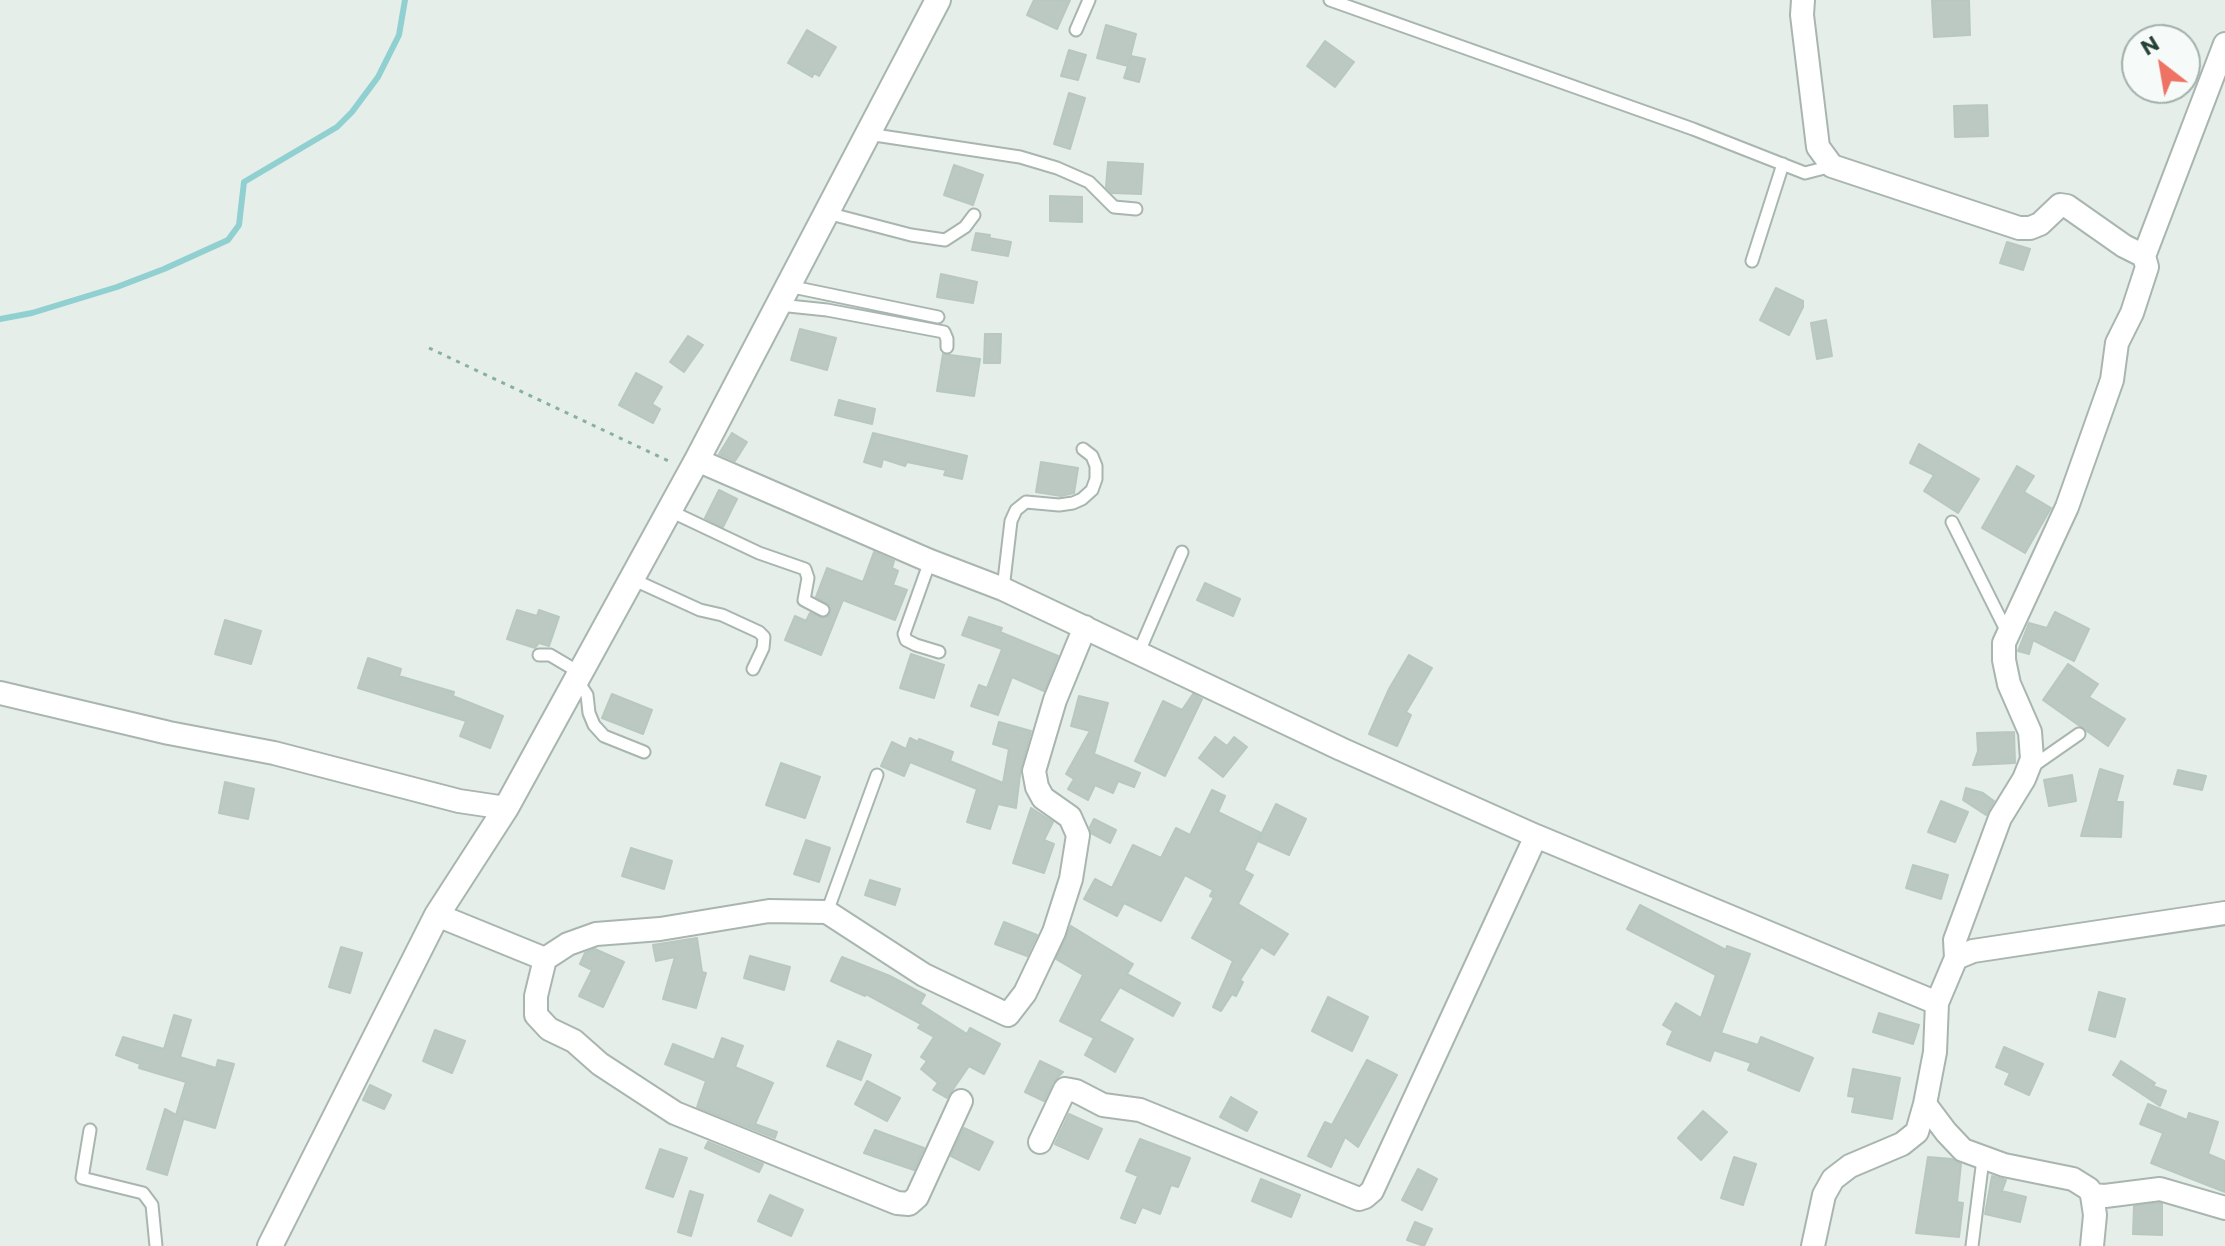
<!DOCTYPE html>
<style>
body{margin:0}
#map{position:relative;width:2225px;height:1246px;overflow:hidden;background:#e6eee9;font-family:Commissioner,sans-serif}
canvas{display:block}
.north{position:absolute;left:2121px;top:24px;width:80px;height:80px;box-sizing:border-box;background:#f6faf8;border:2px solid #a2b0aa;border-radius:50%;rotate:329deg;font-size:22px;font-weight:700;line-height:32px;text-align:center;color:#254035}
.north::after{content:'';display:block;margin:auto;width:28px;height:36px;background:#ee7364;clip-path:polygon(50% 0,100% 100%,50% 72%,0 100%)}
</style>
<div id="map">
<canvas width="2225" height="1246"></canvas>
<div class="north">N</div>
</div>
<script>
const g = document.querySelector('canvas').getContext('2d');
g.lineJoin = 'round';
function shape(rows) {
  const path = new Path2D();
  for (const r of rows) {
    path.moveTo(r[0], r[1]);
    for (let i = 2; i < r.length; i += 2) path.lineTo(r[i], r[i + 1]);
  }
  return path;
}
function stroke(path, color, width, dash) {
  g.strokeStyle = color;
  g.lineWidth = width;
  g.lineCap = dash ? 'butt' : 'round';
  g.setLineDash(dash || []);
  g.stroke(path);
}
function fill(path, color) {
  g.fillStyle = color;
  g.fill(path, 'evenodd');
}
const stream = shape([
 [0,319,32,313,117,287,164,269,228,240,239,225,244,182,337,127,352,112,378,77,399,35,405,0]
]);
const building = shape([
 [1034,0,1070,0,1057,29,1027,15,1034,0],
 [1932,0,1969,0,1970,35,1934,37,1932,0],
 [1106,25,1136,34,1128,66,1097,58,1106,25],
 [807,30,836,47,819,76,814,73,812,77,788,63,807,30],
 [1325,41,1354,62,1335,87,1307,66,1325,41],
 [1069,50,1086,55,1078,80,1061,76,1069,50],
 [1131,56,1145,59,1139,82,1124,78,1131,56],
 [1069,93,1085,98,1070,149,1054,144,1069,93],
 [1987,105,1988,136,1955,137,1954,106,1987,105],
 [1108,162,1143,164,1141,194,1112,193,1106,187,1108,162],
 [954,165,983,175,973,205,944,195,954,165],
 [1050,196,1082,197,1082,222,1050,221,1050,196],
 [976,233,990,235,989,238,1011,242,1008,256,972,250,976,233],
 [2007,242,2030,249,2023,270,2000,263,2007,242],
 [941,274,977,282,973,303,937,297,941,274],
 [1776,288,1803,301,1803,307,1789,335,1760,320,1776,288],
 [1826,320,1832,356,1817,359,1811,323,1826,320],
 [800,329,836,338,827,370,791,360,800,329],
 [985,334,1001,334,1000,363,984,363,985,334],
 [688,336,703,345,684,372,670,362,688,336],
 [943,354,980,359,974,396,937,391,943,354],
 [636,373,662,387,652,404,660,409,653,423,619,405,636,373],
 [839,400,875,409,872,424,835,415,839,400],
 [732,433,747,442,735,461,719,454,732,433],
 [873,433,967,456,962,479,944,475,946,470,907,462,905,466,883,459,881,467,864,462,873,433],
 [1919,444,1979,479,1958,513,1924,491,1934,475,1910,463,1919,444],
 [1041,462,1078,468,1074,493,1061,496,1036,492,1041,462],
 [2017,466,2034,476,2024,492,2051,508,2025,553,1982,528,2017,466],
 [719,490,737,499,723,527,705,518,719,490],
 [874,552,894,561,892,568,898,571,893,585,907,590,895,620,843,600,821,655,785,640,795,616,806,621,810,613,823,618,830,615,830,605,816,597,827,568,863,582,874,552],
 [1205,583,1240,599,1233,616,1197,600,1205,583],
 [517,610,537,616,539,610,559,617,549,646,539,643,535,648,507,639,517,610],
 [2055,612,2089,629,2074,661,2033,640,2029,654,2018,651,2029,623,2047,628,2055,612],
 [969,617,1002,628,1000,632,1058,656,1044,691,1012,677,998,715,971,706,979,685,987,688,1002,649,962,635,969,617],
 [225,620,261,631,251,664,215,654,225,620],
 [911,654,944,665,934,698,900,688,911,654],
 [1409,655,1432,668,1406,712,1411,715,1397,746,1369,734,1389,689,1409,655],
 [368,658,401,669,399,676,454,692,453,696,503,716,490,748,460,736,466,721,358,688,368,658],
 [2068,664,2098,684,2089,697,2125,719,2108,746,2043,700,2068,664],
 [612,694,652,710,643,734,602,718,612,694],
 [1193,694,1202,699,1165,776,1135,761,1163,701,1182,710,1193,694],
 [1079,696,1108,703,1094,754,1140,773,1134,787,1118,781,1113,793,1095,785,1088,800,1068,789,1074,779,1066,774,1090,731,1071,726,1079,696],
 [999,722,1031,731,1021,767,1016,808,998,804,990,829,967,822,977,789,910,762,904,776,881,766,892,742,906,749,910,738,918,742,919,739,953,752,950,761,1003,783,1009,749,993,744,999,722],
 [2014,732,2015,763,1973,765,1978,751,1977,733,2014,732],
 [1215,737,1227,746,1234,737,1247,747,1223,777,1199,758,1215,737],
 [781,763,820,777,805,818,766,805,781,763],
 [2100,769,2123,776,2116,802,2123,802,2121,837,2081,836,2100,769],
 [2178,770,2206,776,2202,790,2174,784,2178,770],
 [2072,775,2076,801,2049,806,2044,780,2072,775],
 [225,782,254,789,248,819,219,813,225,782],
 [1966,788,1983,793,1994,801,1986,815,1963,800,1966,788],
 [1212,790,1225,796,1218,812,1261,833,1244,870,1253,875,1238,904,1288,934,1274,955,1261,947,1240,980,1243,982,1236,996,1232,994,1221,1011,1213,1007,1233,961,1192,938,1214,898,1210,896,1213,890,1185,875,1161,921,1124,903,1117,916,1084,899,1095,879,1112,888,1133,845,1161,858,1176,828,1190,835,1212,790],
 [1941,801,1968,812,1955,842,1928,832,1941,801],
 [1276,804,1306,819,1289,855,1258,841,1276,804],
 [1031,808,1053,822,1044,840,1054,844,1044,873,1013,863,1031,808],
 [1094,819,1116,830,1110,843,1091,833,1090,827,1094,819],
 [806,840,830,848,819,882,794,874,806,840],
 [631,848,672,861,664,889,622,876,631,848],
 [1913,865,1948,875,1941,899,1906,888,1913,865],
 [870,880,900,889,895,905,865,895,870,880],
 [1640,905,1726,950,1727,946,1750,954,1721,1033,1758,1045,1761,1037,1813,1058,1799,1091,1748,1070,1751,1063,1714,1050,1710,1061,1667,1044,1673,1031,1663,1025,1676,1003,1701,1018,1716,975,1627,929,1640,905],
 [1004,922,1037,935,1027,956,995,944,1004,922],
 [1071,926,1133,964,1127,974,1180,1003,1173,1016,1120,987,1099,1021,1133,1039,1115,1072,1085,1055,1094,1038,1060,1021,1083,975,1056,959,1071,926],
 [697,938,702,972,706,973,696,1008,663,999,675,957,656,961,653,945,697,938],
 [341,947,362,953,350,993,329,987,341,947],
 [595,949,624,962,603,1007,579,996,592,970,580,964,585,953,595,949],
 [750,956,790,967,784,990,744,978,750,956],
 [842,957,890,976,925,995,920,1004,967,1034,970,1028,1000,1044,984,1074,969,1066,947,1098,933,1090,938,1083,921,1069,927,1061,921,1057,934,1037,918,1028,921,1024,866,994,865,996,831,981,842,957],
 [2099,992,2125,999,2115,1037,2089,1030,2099,992],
 [1328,997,1368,1017,1352,1051,1312,1031,1328,997],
 [1879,1013,1919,1025,1913,1044,1873,1032,1879,1013],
 [174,1015,191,1020,180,1057,216,1068,218,1060,234,1064,215,1128,181,1118,183,1120,167,1175,147,1169,165,1109,176,1115,186,1082,139,1068,140,1064,116,1055,123,1037,164,1049,174,1015],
 [435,1030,465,1041,452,1073,423,1061,435,1030],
 [722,1038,743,1046,735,1067,773,1083,755,1124,777,1132,775,1138,697,1107,706,1081,665,1064,673,1044,714,1060,722,1038],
 [838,1041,871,1055,861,1080,827,1066,838,1041],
 [2004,1047,2043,1064,2029,1095,2005,1084,2010,1073,1996,1067,2004,1047],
 [1367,1060,1397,1075,1358,1147,1345,1137,1331,1167,1308,1156,1325,1122,1332,1125,1367,1060],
 [1040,1061,1063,1072,1053,1082,1044,1101,1025,1092,1040,1061],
 [2121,1061,2155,1083,2153,1086,2166,1091,2160,1106,2113,1075,2121,1061],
 [1853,1069,1900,1078,1892,1119,1852,1112,1855,1097,1848,1096,1853,1069],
 [867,1081,900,1098,887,1121,855,1104,867,1081],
 [370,1085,391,1095,384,1109,363,1100,370,1085],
 [1231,1097,1257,1112,1247,1131,1220,1117,1231,1097],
 [2148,1104,2187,1120,2189,1113,2218,1122,2208,1154,2225,1161,2225,1192,2151,1163,2163,1133,2140,1124,2148,1104],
 [1703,1111,1727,1132,1701,1160,1678,1138,1703,1111],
 [1069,1114,1102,1129,1088,1159,1055,1144,1069,1114],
 [964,1128,993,1142,979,1170,951,1156,964,1128],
 [875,1130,924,1148,914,1170,864,1153,875,1130],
 [1140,1139,1190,1158,1178,1187,1171,1185,1160,1214,1142,1207,1135,1223,1121,1218,1138,1176,1126,1171,1140,1139],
 [708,1142,763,1164,759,1172,705,1148,708,1142],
 [660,1149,687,1158,673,1197,646,1188,660,1149],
 [1734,1157,1756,1164,1743,1205,1721,1198,1734,1157],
 [1928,1157,1952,1159,1961,1164,1957,1202,1963,1203,1959,1237,1916,1233,1928,1157],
 [1418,1169,1437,1179,1422,1210,1402,1200,1418,1169],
 [1992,1176,2006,1180,2002,1191,2026,1197,2020,1222,1985,1214,1992,1176],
 [1261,1179,1300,1195,1291,1217,1252,1201,1261,1179],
 [690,1191,703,1195,691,1236,678,1232,690,1191],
 [770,1195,803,1210,791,1236,758,1221,770,1195],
 [2159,1203,2162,1204,2162,1235,2133,1234,2134,1206,2159,1203],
 [1415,1222,1432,1229,1424,1246,1407,1240,1415,1222]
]);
const path = shape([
 [429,348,673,463]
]);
const service = shape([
 [1330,0,1693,129,1805,173,1832,166],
 [1076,30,1089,0],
 [868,134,1020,157,1057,168,1089,182,1114,207,1136,209],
 [827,213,911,235,945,240,965,227,974,215],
 [1752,261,1783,164],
 [788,286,938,317],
 [779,305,827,310,944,332,947,339,947,347],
 [668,510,759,553,805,569,808,578,804,600,823,610],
 [1952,522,2007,632],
 [930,561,904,634,906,640,916,645,939,652],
 [632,579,700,610,722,615,759,632,764,637,763,648,753,669],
 [1003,589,1011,521,1016,510,1026,502,1059,505,1073,503,1082,499,1092,490,1096,479,1096,466,1092,456,1083,449],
 [1138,654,1182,552],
 [539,655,550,655,572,668,581,670],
 [577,680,587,695,589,713,594,725,604,736,644,752],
 [2033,766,2079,734],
 [827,912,877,775],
 [90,1130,82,1178,143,1193,152,1205,156,1246],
 [1972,1246,1983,1159]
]);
const minor = shape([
 [1803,0,1802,15,1818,147,1832,166,2019,228,2030,228,2040,224,2060,205,2067,206,2124,246,2144,256,2147,267,2132,313,2117,343,2112,380,2067,507,2004,643,2004,660,2009,684,2030,732,2032,759,2024,779,2000,818,1955,940,1956,958],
 [2144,256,2225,44],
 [697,460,930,561,1003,589,1341,749,1536,836,1937,1003,1956,958,1973,951,2225,913],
 [0,693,169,733,274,753,459,801,506,808],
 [437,915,545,959,568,944,596,934,660,929,769,911,827,912,924,975,1008,1015,1025,993,1054,932,1071,879,1078,835,1070,817,1043,798,1037,787,1034,771,1055,700,1085,627],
 [545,959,536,996,536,1015,549,1029,574,1041,600,1064,675,1113,897,1203,909,1204,917,1197,961,1101],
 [1937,1003,1935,1052,1925,1104,1946,1132,1963,1150,2004,1165,2073,1179,2089,1189,2092,1195,2105,1196,2160,1189,2225,1208],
 [1040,1142,1065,1089,1076,1091,1103,1105,1140,1110,1359,1199,1365,1197,1372,1191,1536,836],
 [2092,1195,2095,1215,2092,1246],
 [1813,1246,1824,1195,1833,1179,1850,1166,1902,1144,1917,1132,1925,1104]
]);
const tertiary = shape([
 [270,1246,437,915,506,808,697,460,938,0]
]);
stroke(stream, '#90d0d1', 6);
fill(building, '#bbc9c2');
stroke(building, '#b8c8bf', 2);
stroke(service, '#a8b6af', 15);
stroke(minor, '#a8b6af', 26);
stroke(tertiary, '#a8b6af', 28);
stroke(path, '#87b19e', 3, [4, 6]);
stroke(service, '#fff', 11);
stroke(minor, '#fff', 22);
stroke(tertiary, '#fff', 24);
</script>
